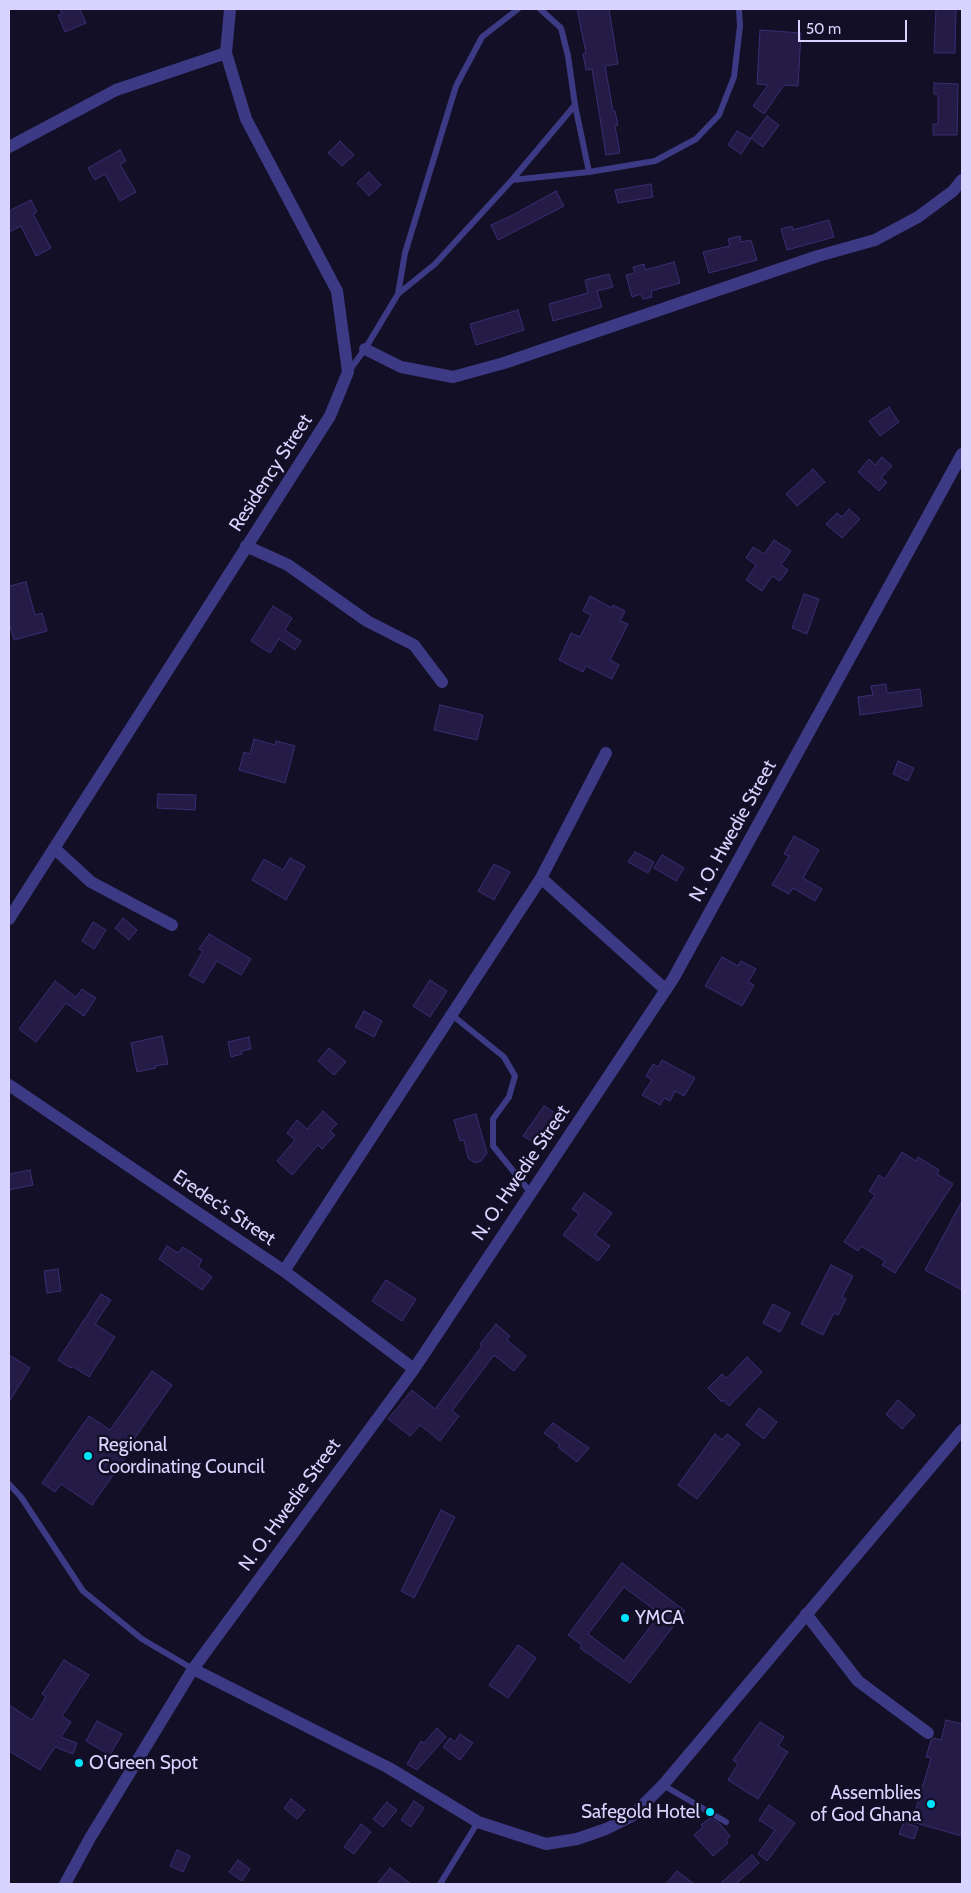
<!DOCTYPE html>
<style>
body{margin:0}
#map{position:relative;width:971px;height:1893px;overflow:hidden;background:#130f26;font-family:Cabin,sans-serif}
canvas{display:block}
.frame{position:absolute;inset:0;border:10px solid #d9d4ff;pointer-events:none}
.scale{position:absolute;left:798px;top:20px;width:109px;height:22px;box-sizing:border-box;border:2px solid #d9d4ff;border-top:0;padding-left:6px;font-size:15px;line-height:18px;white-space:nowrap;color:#d9d4ff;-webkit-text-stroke:4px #130f26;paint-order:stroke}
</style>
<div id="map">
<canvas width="971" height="1893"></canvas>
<div class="frame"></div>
<div class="scale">50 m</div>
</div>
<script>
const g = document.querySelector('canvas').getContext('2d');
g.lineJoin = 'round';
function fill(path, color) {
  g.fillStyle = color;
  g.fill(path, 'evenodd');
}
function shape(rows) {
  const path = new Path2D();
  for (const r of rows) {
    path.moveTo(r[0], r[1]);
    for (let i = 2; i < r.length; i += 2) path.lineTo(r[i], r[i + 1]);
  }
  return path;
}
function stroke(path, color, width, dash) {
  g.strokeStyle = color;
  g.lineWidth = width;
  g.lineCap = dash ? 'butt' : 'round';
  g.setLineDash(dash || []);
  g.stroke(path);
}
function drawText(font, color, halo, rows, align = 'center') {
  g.font = font + ' Cabin,sans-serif';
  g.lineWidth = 5;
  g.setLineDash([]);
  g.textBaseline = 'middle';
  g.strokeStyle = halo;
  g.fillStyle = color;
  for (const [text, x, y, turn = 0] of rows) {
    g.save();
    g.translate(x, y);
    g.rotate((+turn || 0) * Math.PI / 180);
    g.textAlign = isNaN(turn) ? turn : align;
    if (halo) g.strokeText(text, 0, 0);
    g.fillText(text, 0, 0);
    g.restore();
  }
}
const building = shape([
 [60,9,80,9,86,23,65,32,58,15,62,14,60,9],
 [577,9,609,9,618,64,605,66,613,111,615,111,618,125,615,126,620,153,606,155,592,69,586,70,583,54,586,53,577,9],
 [936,9,956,9,955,53,934,53,936,9],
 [760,30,801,33,798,86,784,85,764,114,753,106,768,85,757,84,760,30],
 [934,83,958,84,957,135,933,135,933,124,938,124,938,94,934,94,934,83],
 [767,116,779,125,763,147,751,138,767,116],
 [737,131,751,139,741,154,728,145,737,131],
 [340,141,354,155,342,166,328,153,340,141],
 [120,150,126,161,120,164,136,192,120,201,105,174,95,180,88,168,120,150],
 [369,172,381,185,369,196,357,183,369,172],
 [651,184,653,197,618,203,615,190,651,184],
 [556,191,564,206,498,240,491,225,511,216,556,191],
 [31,200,37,212,33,214,51,248,36,256,21,226,9,232,9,211,31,200],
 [829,220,834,237,787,250,781,229,792,226,793,230,829,220],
 [740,236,741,242,751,240,757,260,709,273,703,252,730,246,728,239,740,236],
 [674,262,680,283,651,291,652,297,643,299,641,294,632,297,626,275,635,273,633,267,644,264,645,270,674,262],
 [609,274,613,287,597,291,602,307,553,321,549,304,588,293,585,280,609,274],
 [518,310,524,330,476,345,470,324,518,310],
 [889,407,899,422,880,436,869,421,889,407],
 [882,457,892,466,881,478,887,482,879,491,858,472,869,459,875,465,882,457],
 [813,469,825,482,797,506,786,494,813,469],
 [849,509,860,519,842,538,826,524,837,513,842,517,849,509],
 [774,540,791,551,781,565,788,570,780,581,772,576,762,591,746,580,756,565,746,558,753,547,764,554,774,540],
 [26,582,35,615,42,613,47,631,14,640,9,622,9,586,26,582],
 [804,594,819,599,807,634,792,628,804,594],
 [590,596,612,608,613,605,625,611,620,621,628,624,610,660,619,665,612,679,586,666,583,672,559,660,571,633,580,637,591,615,583,611,590,596],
 [273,606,292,618,285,630,301,641,295,650,279,639,270,653,251,641,273,606],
 [886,684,887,693,920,689,922,706,860,715,858,697,873,695,871,686,886,684],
 [440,705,483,715,477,740,434,730,440,705],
 [254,739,275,745,276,741,295,746,285,783,239,770,244,752,250,754,254,739],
 [898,761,914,768,908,781,893,774,898,761],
 [158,794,196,795,195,810,157,808,158,794],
 [794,836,819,850,803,878,822,889,815,901,793,888,789,894,772,885,789,856,784,854,794,836],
 [635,852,654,862,648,873,628,862,635,852],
 [662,855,684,868,676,881,654,868,662,855],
 [290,858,305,866,286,900,252,880,264,859,283,870,290,858],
 [494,864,510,872,494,900,478,891,494,864],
 [123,918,137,930,129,940,115,928,123,918],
 [93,922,106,930,94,949,82,941,93,922],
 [209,934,251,959,241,975,217,961,203,983,189,975,203,951,199,949,209,934],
 [722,957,738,966,741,961,756,969,748,982,754,985,742,1006,705,986,722,957],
 [430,980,447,991,430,1017,413,1006,430,980],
 [55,981,76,997,82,989,96,998,84,1016,66,1003,36,1042,19,1029,55,981],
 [364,1011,382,1021,374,1037,355,1027,364,1011],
 [162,1036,168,1064,155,1066,156,1068,137,1072,131,1043,162,1036],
 [249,1037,251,1049,241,1051,242,1054,231,1057,228,1042,249,1037],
 [329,1048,346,1062,334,1075,318,1061,329,1048],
 [662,1060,695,1078,684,1096,675,1091,670,1101,664,1098,660,1105,642,1095,652,1080,646,1076,653,1064,658,1067,662,1060],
 [544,1106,557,1114,536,1144,523,1136,544,1106],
 [323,1111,337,1124,330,1131,335,1135,322,1149,318,1145,292,1175,277,1161,295,1140,287,1133,297,1120,307,1129,323,1111],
 [476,1114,487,1153,481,1161,475,1163,468,1158,464,1140,460,1141,454,1120,476,1114],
 [902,1152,916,1161,918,1157,939,1170,937,1174,953,1184,895,1273,882,1265,885,1261,861,1246,858,1251,844,1242,875,1195,869,1191,879,1175,885,1179,902,1152],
 [30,1170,33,1185,9,1190,9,1174,30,1170],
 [584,1193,612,1213,595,1235,610,1246,598,1261,563,1235,579,1214,572,1209,584,1193],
 [962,1201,962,1290,925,1270,962,1201],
 [167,1246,178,1253,183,1247,202,1260,198,1267,212,1277,202,1290,159,1259,167,1246],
 [831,1265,853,1276,842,1297,846,1299,838,1315,834,1313,823,1335,801,1324,831,1265],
 [58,1269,61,1291,47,1293,44,1271,58,1269],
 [386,1280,416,1299,402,1321,372,1301,386,1280],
 [101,1294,111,1300,95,1324,115,1337,89,1377,72,1366,71,1368,58,1360,101,1294],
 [773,1304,790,1313,780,1332,763,1323,773,1304],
 [496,1324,510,1336,507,1340,526,1356,514,1371,494,1355,452,1411,459,1416,440,1441,420,1425,410,1436,388,1419,412,1390,435,1409,482,1346,480,1344,496,1324],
 [9,1355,30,1368,9,1402,9,1355],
 [747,1357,762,1372,729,1406,723,1400,722,1402,708,1388,722,1374,727,1378,747,1357],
 [152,1371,172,1385,132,1442,135,1444,92,1505,61,1484,55,1492,42,1483,89,1416,110,1430,152,1371],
 [898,1400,915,1415,902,1429,886,1414,898,1400],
 [759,1408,777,1422,764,1439,746,1425,759,1408],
 [553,1423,589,1448,577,1462,558,1447,560,1445,544,1433,553,1423],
 [715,1434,722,1440,727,1434,740,1444,697,1499,678,1485,715,1434],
 [441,1510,455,1517,414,1598,401,1591,441,1510],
 [622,1563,685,1611,630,1683,580,1648,582,1645,568,1635,622,1563],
 [624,1587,660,1614,624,1661,588,1634,624,1587],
 [518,1645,536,1658,508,1698,489,1685,518,1645],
 [64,1660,89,1675,62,1716,71,1722,61,1737,77,1743,73,1754,55,1747,40,1770,9,1751,9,1705,32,1720,46,1697,42,1694,64,1660],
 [946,1720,962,1724,962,1836,912,1822,931,1758,926,1757,931,1740,934,1738,941,1740,946,1720],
 [97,1721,122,1734,110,1755,86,1741,97,1721],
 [760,1722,784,1737,778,1746,788,1752,758,1799,728,1780,738,1764,733,1760,760,1722],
 [437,1728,446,1737,417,1770,407,1764,421,1741,424,1743,437,1728],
 [460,1734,473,1743,460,1760,443,1747,450,1738,455,1742,460,1734],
 [291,1799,305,1810,297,1819,284,1808,291,1799],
 [414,1801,424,1808,411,1827,401,1820,414,1801],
 [387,1802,397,1810,383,1827,373,1819,387,1802],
 [769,1805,795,1823,767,1861,758,1854,775,1830,759,1820,769,1805],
 [710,1818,719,1823,730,1836,726,1840,728,1843,713,1856,694,1835,703,1827,701,1825,710,1818],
 [904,1822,918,1827,914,1839,899,1834,904,1822],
 [361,1824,371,1832,354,1854,344,1847,361,1824],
 [177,1850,190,1856,183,1872,170,1866,177,1850],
 [752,1855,759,1863,736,1884,720,1884,752,1855],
 [238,1860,250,1869,242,1881,229,1872,238,1860],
 [390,1868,411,1884,377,1884,390,1868],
 [677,1871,694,1884,666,1884,677,1871]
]);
const service = shape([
 [540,9,561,28,568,56,575,105,589,172],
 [512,180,575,105],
 [398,294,405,253,456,86,482,37,518,9],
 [349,371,365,349,398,294,435,264,512,180,589,172,655,161,696,139,719,115,734,77,740,26,739,9],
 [452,1015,504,1057,515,1076,509,1097,493,1119,493,1146,531,1193],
 [9,1484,21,1497,83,1591,142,1639,193,1669],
 [663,1785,726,1822],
 [440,1884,478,1822]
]);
const minor = shape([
 [9,147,116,90,226,53],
 [365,349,401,367,453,377,504,363,818,256,875,240,918,217,953,191,962,180],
 [962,454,673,979,414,1369,193,1669,389,1768,478,1822,546,1844,577,1839,606,1829,632,1816,663,1785,962,1430],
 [246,546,288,565,367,621,414,645,442,682],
 [54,848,91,882,172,925],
 [541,878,666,990],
 [9,919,330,416,348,372,337,291,246,119,226,53,230,9],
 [9,1085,284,1271,414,1369],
 [284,1271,541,878,606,753],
 [806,1614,858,1681,928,1733]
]);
const tertiary = shape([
 [65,1884,90,1838,193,1669]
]);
const markers = [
 [88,1456,5,"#00e5ff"],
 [625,1618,5,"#00e5ff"],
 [79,1763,5,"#00e5ff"],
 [931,1804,5,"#00e5ff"],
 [710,1812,5,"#00e5ff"]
];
const streetNames = [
 ["Residency Street",271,473,-57],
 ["N. O. Hwedie Street",733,831,-61],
 ["N. O. Hwedie Street",521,1173,-56],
 ["Eredec's Street",224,1208,34],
 ["N. O. Hwedie Street",290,1505,-54]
];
const poiNames = [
 ["Regional",98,1445],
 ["Coordinating Council",98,1467],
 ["YMCA",635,1618],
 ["O'Green Spot",89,1763],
 ["Assemblies",921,1793,"right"],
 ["of God Ghana",921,1815,"right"],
 ["Safegold Hotel",700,1812,"right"]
];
fill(building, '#241b47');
stroke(building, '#3b2d73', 1);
stroke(service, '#3d3a85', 6);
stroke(minor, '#3d3a85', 12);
stroke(tertiary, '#3d3a85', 12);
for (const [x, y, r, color] of markers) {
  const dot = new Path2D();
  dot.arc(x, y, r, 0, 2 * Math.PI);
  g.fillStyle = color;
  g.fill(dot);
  stroke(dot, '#130f26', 2);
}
drawText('19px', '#d9d4ff', '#130f26', streetNames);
drawText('19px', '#d9d4ff', '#130f26', poiNames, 'left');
</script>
